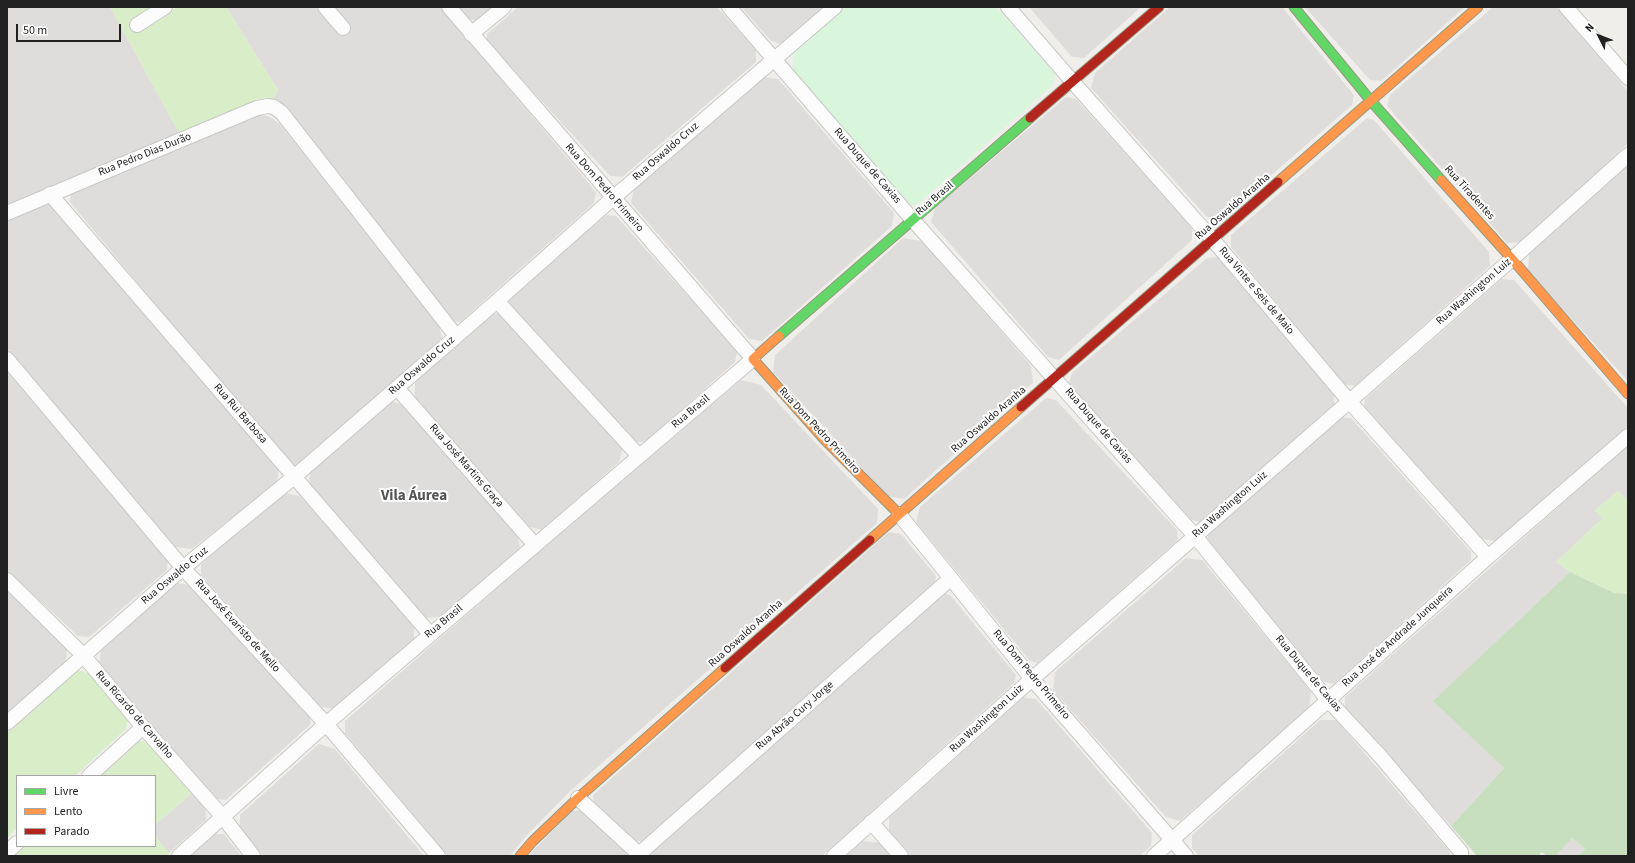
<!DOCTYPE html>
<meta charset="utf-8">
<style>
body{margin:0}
#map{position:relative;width:1635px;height:863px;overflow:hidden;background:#f0eeea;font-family:"Source Sans 3",sans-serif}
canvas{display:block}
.frame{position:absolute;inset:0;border:8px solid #212121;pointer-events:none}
.legend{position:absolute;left:16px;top:775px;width:140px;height:72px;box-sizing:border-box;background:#fff;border:1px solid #a6a6a6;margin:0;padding:5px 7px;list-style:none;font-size:12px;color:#212121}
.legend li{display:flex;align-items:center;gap:8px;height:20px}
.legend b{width:20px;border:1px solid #a6a6a6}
.north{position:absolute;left:1579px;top:16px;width:40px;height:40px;-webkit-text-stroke:3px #fff;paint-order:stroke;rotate:312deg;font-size:11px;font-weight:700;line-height:16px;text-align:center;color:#212121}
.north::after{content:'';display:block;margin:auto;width:14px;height:18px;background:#212121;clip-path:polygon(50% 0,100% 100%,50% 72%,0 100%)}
.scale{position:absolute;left:16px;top:24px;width:105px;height:18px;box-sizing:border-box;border:2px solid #212121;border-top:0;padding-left:5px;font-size:12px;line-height:14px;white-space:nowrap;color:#212121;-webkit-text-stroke:3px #fff;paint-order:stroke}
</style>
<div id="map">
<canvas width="1635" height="863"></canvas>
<div class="frame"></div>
<ul class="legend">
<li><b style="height:5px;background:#63d668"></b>Livre</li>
<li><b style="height:5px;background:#ff974d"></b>Lento</li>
<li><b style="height:5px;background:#b3261e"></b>Parado</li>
</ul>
<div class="north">N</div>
<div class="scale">50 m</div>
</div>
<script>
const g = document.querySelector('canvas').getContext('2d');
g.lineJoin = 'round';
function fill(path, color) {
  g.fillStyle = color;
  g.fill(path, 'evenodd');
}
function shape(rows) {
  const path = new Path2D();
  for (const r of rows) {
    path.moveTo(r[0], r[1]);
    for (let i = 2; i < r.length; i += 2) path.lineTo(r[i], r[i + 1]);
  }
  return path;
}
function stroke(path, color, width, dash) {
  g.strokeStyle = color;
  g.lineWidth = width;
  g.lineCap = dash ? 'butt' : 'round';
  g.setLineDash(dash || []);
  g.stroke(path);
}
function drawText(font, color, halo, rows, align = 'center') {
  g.font = font + ' "Source Sans 3",sans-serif';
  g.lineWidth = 4;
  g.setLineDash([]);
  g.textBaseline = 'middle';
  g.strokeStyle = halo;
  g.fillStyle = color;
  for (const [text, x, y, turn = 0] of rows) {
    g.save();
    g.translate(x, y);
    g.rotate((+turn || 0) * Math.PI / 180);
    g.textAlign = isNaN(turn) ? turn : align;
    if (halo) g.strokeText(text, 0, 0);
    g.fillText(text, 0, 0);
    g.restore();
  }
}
const residential = shape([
 [7,7,110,7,179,133,7,206],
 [226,7,315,7,337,32,344,36,349,31,348,23,334,7,440,7,596,192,594,203,460,322,452,321,280,104,273,99,278,90],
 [455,7,493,7,477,21,464,18],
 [518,7,717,7,756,50,756,62,622,177,610,176,487,41,487,34],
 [741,7,826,7,782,45,770,40],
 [1029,7,1141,7,1084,58,1072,57],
 [1170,7,1282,7,1354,95,1352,105,1221,219,1207,217,1091,88,1095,73],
 [1305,7,1465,7,1381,81,1370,80],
 [1493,7,1556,7,1628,91,1628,143,1526,242,1507,243,1387,106,1390,95],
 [764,77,778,79,894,213,892,226,762,341,749,339,631,203,634,188],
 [1066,97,1076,99,1192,227,1192,240,1059,360,1048,357,931,222,935,208],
 [262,115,270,117,280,124,439,326,442,338,299,466,288,463,70,202,71,193,251,116],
 [1367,118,1374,120,1489,252,1490,266,1355,386,1344,384,1231,247,1231,235],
 [1628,165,1628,381,1528,271,1529,253],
 [44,201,53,206,279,469,277,482,192,549,175,547,7,348,7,218],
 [606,215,616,216,737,351,735,362,645,442,633,442,509,307,509,297],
 [903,238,922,241,1031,366,1033,383,904,499,888,496,773,372,775,355],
 [1217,257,1334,395,1334,405,1200,522,1191,520,1069,384,1072,373,1207,258],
 [1502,279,1514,280,1628,408,1628,426,1496,541,1480,539,1364,408,1365,399],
 [489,314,503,314,623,447,619,462,542,530,530,527,415,399,415,381],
 [7,372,168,559,167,570,89,637,78,636,7,570],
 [741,380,761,385,878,509,877,523,570,791,526,836,510,856,448,856,345,733,345,721,541,550],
 [1046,398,1056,400,1177,530,1178,540,1038,663,1030,661,916,522,920,507],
 [389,401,402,404,517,534,520,548,440,617,424,618,309,485,310,472],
 [1338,417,1351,418,1471,552,1471,560,1334,684,1323,681,1207,544,1208,534],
 [1628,445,1628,500,1618,491,1595,510,1603,518,1556,562,1570,572,1434,701,1504,768,1451,826,1345,709,1345,697],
 [283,493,300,496,414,626,414,640,336,709,321,707,201,575,201,564],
 [889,532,901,534,936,576,935,583,645,842,636,841,594,804,593,795],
 [1186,558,1202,560,1311,691,1309,709,1180,821,1166,817,1053,690,1055,672],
 [177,583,190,585,309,715,311,724,226,800,215,799,99,664,101,650],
 [7,590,67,648,66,662,7,715],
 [942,593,950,595,1016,675,1014,683,822,856,651,856,653,847],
 [1023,698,1036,699,1152,833,1151,846,1140,856,911,856,889,832,889,818],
 [1320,720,1336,720,1449,851,1450,856,1199,856,1192,848,1192,835],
 [319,744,335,749,424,856,263,856,240,827,240,815],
 [193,792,205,805,206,820,169,853,155,836,155,825],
 [583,810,631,856,528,856,572,811],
 [211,834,224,834,241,856,187,856],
 [1572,838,1585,849,1578,856,1556,856],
 [863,841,881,843,892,856,846,856]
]);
const grass = shape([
 [110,7,152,7,133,19,130,25,131,30,137,31,177,7,226,7,278,90,273,99,263,98,179,133],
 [1618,491,1628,500,1628,594,1614,593,1570,572,1556,562,1602,519,1595,510],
 [78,670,93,675,128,716,126,729,75,776,17,776,17,828,7,838,7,732],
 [136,741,148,742,193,792,155,825,155,776,98,776],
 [155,836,169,853,166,856,11,856,22,846,155,846]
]);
const forest = shape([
 [1570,572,1614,593,1628,594,1628,856,1578,856,1585,849,1572,838,1556,856,1547,856,1542,852,1538,856,1477,856,1451,826,1504,768,1433,701]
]);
const park = shape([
 [846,7,996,7,1055,74,1053,85,917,205,907,204,793,71,793,54]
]);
const street = shape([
 [325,7,343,28],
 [729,7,912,219,1195,536,1328,700,1381,757,1461,852,1461,856],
 [1008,7,1072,81,1213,240,1349,401,1488,557],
 [1566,7,1628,78],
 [137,25,165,7],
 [471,34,504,7],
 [50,194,430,634],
 [7,213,257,108,268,106,274,107,282,113,456,336],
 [497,301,639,456],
 [7,359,183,568,326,724,438,856],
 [397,388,535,545],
 [899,514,1032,679,1186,856],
 [7,580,83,655,143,727,223,817,253,856],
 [7,723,183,568,294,477,497,301,613,198,835,7],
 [89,776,143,727],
 [578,798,641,856],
 [871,822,901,856],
 [7,852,17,843],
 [639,854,951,578],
 [179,856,326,724,753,359,449,7],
 [834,856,1032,679,1512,259,1628,155],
 [1154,856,1488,557,1628,436]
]);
const fast = shape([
 [1294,7,1371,101,1441,180],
 [779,336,1030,118]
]);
const slow = shape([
 [1441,180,1512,259,1628,394],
 [1278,182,1478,7],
 [779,336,753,359,824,439,899,514],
 [870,540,1021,407],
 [520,856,532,842,578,798,725,668]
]);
const jam = shape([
 [1030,118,1159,7],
 [1021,407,1278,182],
 [725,668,870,540]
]);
const streetNames = [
 ["Rua Oswaldo Cruz",666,152,-41],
 ["Rua Pedro Dias Durão",145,155,-22],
 ["Rua Duque de Caxias",867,166,49],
 ["Rua Dom Pedro Primeiro",604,188,49],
 ["Rua Tiradentes",1469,193,48],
 ["Rua Brasil",935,199,-41],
 ["Rua Oswaldo Aranha",1233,207,-41],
 ["Rua Vinte e Seis de Maio",1256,291,50],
 ["Rua Washington Luiz",1474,292,-41],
 ["Rua Oswaldo Cruz",422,366,-41],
 ["Rua Brasil",691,412,-40],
 ["Rua Rui Barbosa",240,414,49],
 ["Rua Oswaldo Aranha",989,420,-41],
 ["Rua Duque de Caxias",1098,426,49],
 ["Rua Dom Pedro Primeiro",819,431,47],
 ["Rua José Martins Graça",466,466,49],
 ["Rua Washington Luiz",1230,505,-41],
 ["Rua Oswaldo Cruz",175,576,-40],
 ["Rua Brasil",444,622,-40],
 ["Rua José Evaristo de Mello",237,626,48],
 ["Rua Oswaldo Aranha",746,634,-42],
 ["Rua José de Andrade Junqueira",1398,637,-42],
 ["Rua Duque de Caxias",1308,674,50],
 ["Rua Dom Pedro Primeiro",1031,675,50],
 ["Rua Ricardo de Carvalho",134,715,49],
 ["Rua Abrão Cury Jorge",795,716,-41],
 ["Rua Washington Luiz",987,719,-42]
];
const districtNames = [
 ["Vila Áurea",414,497]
];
fill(residential, '#dfdddb');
fill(grass, '#d9edc9');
fill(forest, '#c8dfbf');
fill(park, '#d9f5db');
stroke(street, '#c8c8c6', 16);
stroke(fast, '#969a81', 11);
stroke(slow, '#969a81', 11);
stroke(jam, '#969a81', 11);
stroke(street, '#fdfcfc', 14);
stroke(fast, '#63d668', 9);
stroke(slow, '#ff974d', 9);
stroke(jam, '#b3261e', 9);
drawText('11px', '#212121', '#fff', streetNames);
drawText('bold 15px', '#545454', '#fff', districtNames);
</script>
